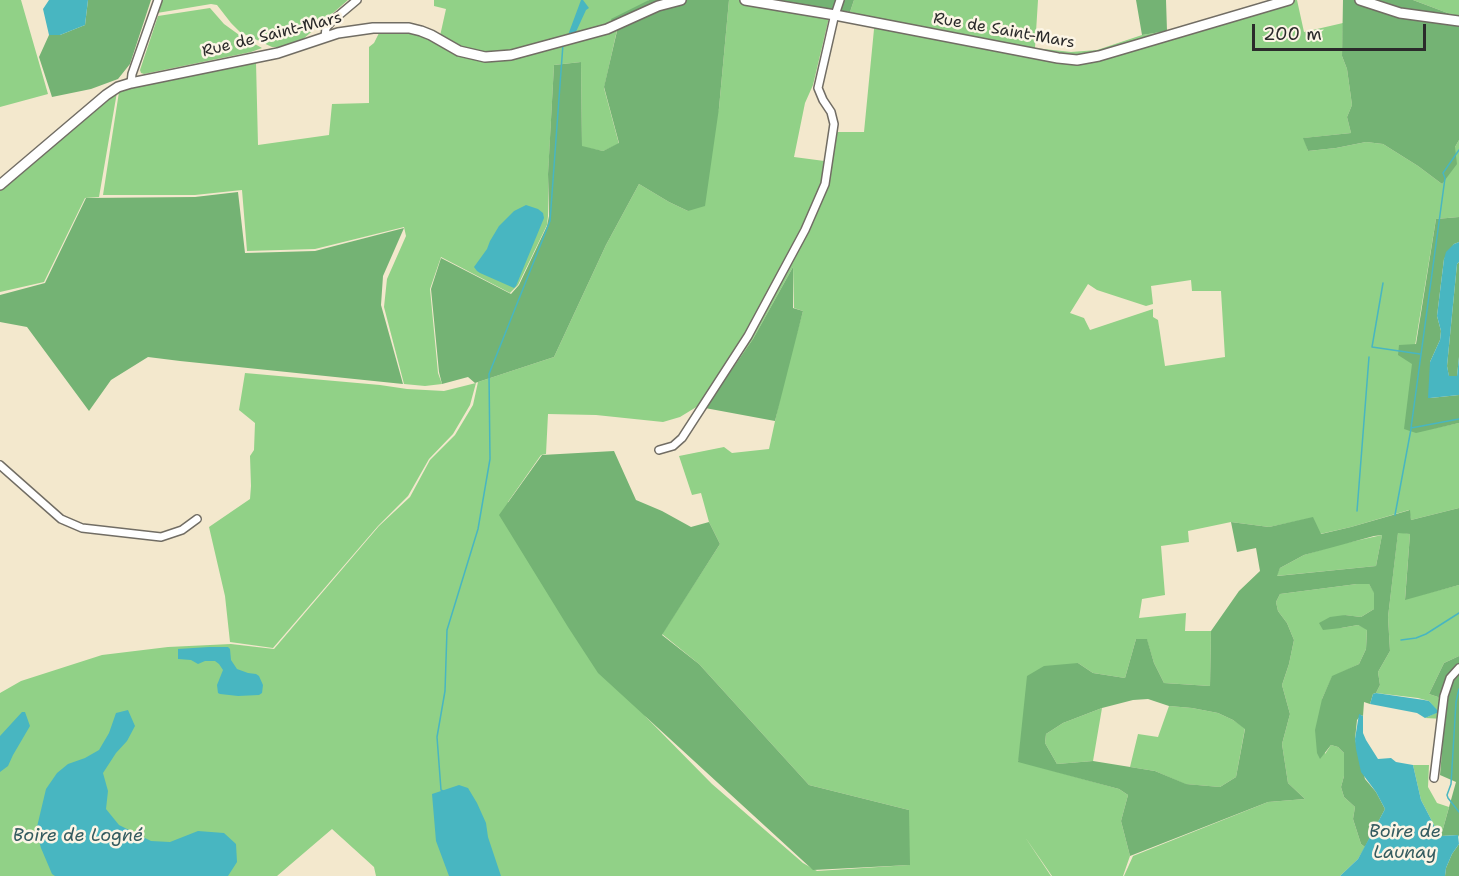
<!DOCTYPE html>
<meta charset="utf-8">
<style>
body{margin:0}
#map{position:relative;width:1459px;height:876px;overflow:hidden;background:#f3e8cd;font-family:"Shantell Sans",sans-serif}
canvas{display:block}
.scale{position:absolute;left:1252px;top:24px;width:174px;height:27px;box-sizing:border-box;border:3px solid #2b2b2b;border-top:0;padding-left:8px;font-size:18px;line-height:21px;white-space:nowrap;color:#2b2b2b;-webkit-text-stroke:4px #fcf5e5;paint-order:stroke}
</style>
<div id="map">
<canvas width="1459" height="876"></canvas>
<div class="scale">200 m</div>
</div>
<script>
const g = document.querySelector('canvas').getContext('2d');
g.lineJoin = 'round';
function fill(path, color) {
  g.fillStyle = color;
  g.fill(path, 'evenodd');
}
function shape(rows) {
  const path = new Path2D();
  for (const r of rows) {
    path.moveTo(r[0], r[1]);
    for (let i = 2; i < r.length; i += 2) path.lineTo(r[i], r[i + 1]);
  }
  return path;
}
function stroke(path, color, width, dash) {
  g.strokeStyle = color;
  g.lineWidth = width;
  g.lineCap = dash ? 'butt' : 'round';
  g.setLineDash(dash || []);
  g.stroke(path);
}
function drawText(font, color, halo, rows, align = 'center') {
  g.font = font + ' "Shantell Sans",sans-serif';
  g.lineWidth = 5;
  g.setLineDash([]);
  g.textBaseline = 'middle';
  g.strokeStyle = halo;
  g.fillStyle = color;
  for (const [text, x, y, turn = 0] of rows) {
    g.save();
    g.translate(x, y);
    g.rotate((+turn || 0) * Math.PI / 180);
    g.textAlign = isNaN(turn) ? turn : align;
    if (halo) g.strokeText(text, 0, 0);
    g.fillText(text, 0, 0);
    g.restore();
  }
}
const green = shape([
 [0,0,21,0,48,94,0,107],
 [162,0,348,0,302,40,279,47,272,47,240,32,231,23,217,5,211,4,157,13],
 [434,0,649,0,617,30,604,88,619,144,603,151,582,147,581,62,554,65,548,175,548,216,547,225,518,285,510,293,441,257,430,289,438,373,442,384,425,386,404,384,384,307,387,279,406,236,404,227,315,249,247,251,242,190,195,195,103,195,119,92,133,86,256,62,258,145,329,135,332,104,369,103,369,47,374,43,380,31,413,32,429,38,435,43,440,36,446,9,434,6],
 [729,0,769,0,831,9,813,85,805,103,794,157,832,162,836,132,864,132,875,19,850,12,854,0,1038,0,1035,48,1071,52,1097,50,1142,35,1167,31,1167,38,1275,0,1297,0,1304,32,1343,23,1342,56,1347,69,1352,105,1347,117,1351,133,1304,138,1308,151,1336,148,1366,142,1383,144,1418,166,1442,184,1455,147,1459,140,1459,217,1436,219,1412,364,1416,432,1459,423,1459,508,1411,520,1409,510,1351,527,1320,534,1312,518,1269,527,1231,522,1188,531,1189,542,1161,546,1165,595,1142,599,1139,618,1186,613,1185,631,1211,631,1210,686,1164,683,1154,663,1147,640,1136,639,1125,678,1093,673,1078,663,1018,761,1119,789,1128,795,1121,821,1130,856,1123,876,1052,876,1025,837,1051,876,376,876,374,867,332,829,277,876,0,876,0,693,21,681,102,655,168,647,231,644,274,649,379,526,410,497,430,460,455,435,473,405,478,382,554,357,606,245,639,184,669,202,688,211,719,108],
 [793,267,794,308,803,311,785,375,769,449,732,453,724,447,679,456,692,495,701,493,709,522,720,544,662,634,699,664,809,785,909,810,909,865,817,871,803,863,712,784,646,717,508,502,541,455,546,454,548,414,596,415,663,422,680,417,698,406,705,408,753,339],
 [1191,280,1192,291,1221,291,1225,357,1165,366,1158,320,1153,317,1153,309,1090,330,1084,318,1070,313,1088,284,1097,290,1146,306,1153,304,1151,286],
 [1413,0,1459,0,1459,25,1453,15],
 [210,8,224,24,242,37,262,48,251,52,144,74,141,73,140,70,158,16],
 [117,92,99,197,85,198,44,282,0,292,0,191],
 [245,373,380,385,407,389,444,391,476,383,470,405,453,434,429,459,408,496,378,526,273,648,230,642,225,596,209,527,250,499,251,486,250,456,254,450,255,423,239,410],
 [1398,532,1410,534,1405,599,1459,585,1459,656,1444,663,1429,694,1438,697,1440,701,1447,709,1444,719,1425,718,1438,712,1429,701,1418,698,1376,693,1380,685,1378,672,1390,651,1388,617],
 [1382,535,1376,566,1276,576,1280,568,1304,555,1337,545],
 [1357,584,1369,584,1374,592,1374,609,1361,617,1344,615,1341,628,1358,625,1367,629,1366,649,1359,664,1332,677,1322,699,1325,754,1331,745,1338,747,1344,753,1344,776,1341,787,1344,797,1355,807,1353,819,1361,844,1365,847,1358,859,1340,876,1124,876,1133,856,1268,802,1305,799,1288,783,1282,744,1290,714,1282,685,1289,664,1294,640,1287,623,1278,611,1276,602,1280,594],
 [1169,706,1192,708,1218,713,1233,720,1245,728,1236,777,1220,787,1185,784,1155,771,1130,767,1138,734,1158,737],
 [1102,708,1093,761,1057,764,1045,743,1046,734,1063,723],
 [1413,765,1429,765,1428,787,1437,803,1449,807,1441,836,1436,832,1434,825,1421,800]
]);
const forest = shape([
 [88,0,151,0,130,64,118,79,91,89,52,97,39,57,49,35,60,35,85,25],
 [649,0,729,0,719,108,705,206,688,211,669,202,639,184,606,245,554,357,475,383,468,377,442,384,439,372,431,289,441,258,511,294,519,285,547,226,549,216,548,174,554,65,581,62,582,146,603,151,619,143,604,87,617,31,611,19],
 [769,0,854,0,850,12],
 [1136,0,1166,0,1167,31,1142,35],
 [1343,0,1413,0,1453,15,1459,25,1459,140,1455,147,1457,164,1442,184,1418,166,1383,144,1366,142,1336,148,1308,151,1303,138,1351,133,1347,117,1352,105,1347,69,1342,56],
 [238,192,245,253,315,251,404,228,383,276,381,305,403,384,180,361,148,357,111,380,89,411,27,327,0,322,0,295,45,283,86,198,195,197],
 [1459,217,1459,242,1454,244,1444,259,1437,316,1441,331,1440,340,1430,362,1430,398,1459,395,1459,423,1416,433,1404,429,1412,364,1398,355,1399,345,1416,344,1436,219],
 [1459,262,1459,357,1457,376,1449,377,1447,366,1457,264],
 [793,267,793,308,803,311,775,421,705,408,753,339],
 [614,451,636,500,662,511,691,527,709,522,720,544,662,635,699,664,809,785,909,810,910,865,813,870,598,673,568,627,499,515,542,455],
 [1459,508,1459,585,1405,600,1410,534,1398,533,1388,617,1390,651,1378,672,1380,685,1376,693,1373,694,1370,704,1364,702,1363,716,1361,715,1357,720,1355,739,1365,779,1376,792,1385,809,1365,847,1361,844,1353,819,1355,807,1344,797,1341,787,1344,776,1344,753,1338,747,1331,745,1320,759,1317,753,1315,730,1322,699,1332,676,1359,664,1366,649,1367,630,1358,625,1341,628,1323,630,1319,623,1330,617,1345,615,1361,617,1374,609,1374,593,1369,584,1357,584,1280,594,1276,602,1278,611,1287,623,1294,640,1289,664,1282,685,1290,714,1282,744,1288,783,1305,799,1268,802,1130,856,1121,821,1128,795,1119,789,1018,762,1027,676,1044,666,1078,663,1093,673,1125,678,1136,639,1147,639,1154,663,1164,683,1210,686,1211,631,1239,591,1260,571,1256,548,1237,552,1231,522,1269,527,1313,517,1321,534,1351,527,1410,510,1411,520],
 [1382,535,1376,566,1277,576,1280,568,1304,555,1374,536],
 [1148,699,1169,706,1192,708,1218,713,1233,720,1245,729,1236,777,1220,787,1186,784,1155,771,1093,761,1057,764,1045,743,1046,734,1063,723,1102,708,1133,700],
 [1459,656,1459,837,1458,835,1441,836,1456,782,1440,775,1445,716,1447,709,1438,703,1440,701,1438,697,1429,694,1444,663],
 [1459,844,1459,876,1445,876,1446,868,1452,854]
]);
const water = shape([
 [49,0,88,0,85,25,60,35,49,35,43,9],
 [581,0,583,0,589,8,586,10,575,34,568,35],
 [526,205,538,209,543,213,544,218,516,286,514,288,480,273,477,271,474,267,487,249,490,241,499,226,514,211],
 [1459,242,1459,262,1457,264,1447,366,1449,376,1457,376,1459,357,1459,395,1430,398,1428,398,1430,362,1440,340,1441,331,1437,316,1444,259,1446,252,1454,244],
 [209,647,228,647,230,649,231,660,237,669,248,673,256,674,259,676,263,685,262,693,259,695,238,696,220,694,218,693,217,685,223,670,219,664,215,661,205,661,198,664,191,660,178,659,178,649],
 [1376,693,1424,700,1429,701,1439,712,1425,718,1417,713,1370,704,1373,694],
 [128,710,135,726,127,741,116,753,103,773,108,791,106,809,119,825,151,841,170,842,198,831,224,833,236,844,237,862,228,876,55,876,52,874,41,848,36,831,46,789,57,773,68,764,85,758,99,750,109,733,116,713],
 [22,712,25,712,30,726,13,755,8,766,0,772,0,736],
 [1359,714,1363,716,1363,733,1366,740,1378,759,1391,758,1396,762,1413,765,1421,800,1434,825,1436,832,1441,836,1458,835,1459,844,1452,854,1446,868,1445,876,1340,876,1358,859,1385,809,1376,792,1361,772,1356,749,1355,739],
 [459,785,468,788,477,803,486,823,488,837,501,876,449,876,436,841,432,794]
]);
const stream = shape([
 [1459,150,1443,173,1445,178,1411,428,1459,419],
 [1383,283,1372,347,1420,354],
 [1357,511,1369,357],
 [1395,515,1411,429],
 [1401,640,1416,638,1426,634,1459,613],
 [1459,689,1456,702,1451,784,1447,795,1448,798,1459,812],
 [443,791,441,790,437,737,445,691,447,630,478,529,490,459,489,374,550,221,563,44]
]);
const minor = shape([
 [325,37,326,28,332,21,357,0],
 [131,83,132,74,158,0],
 [659,450,673,446,682,438,748,336,805,230,825,184,834,124,831,112,823,100,818,88,834,18,840,0],
 [0,465,61,519,82,528,161,537,182,530,197,519],
 [1434,778,1444,696,1450,678,1459,668]
]);
const tertiary = shape([
 [745,0,835,15,1058,58,1077,60,1099,56,1289,0],
 [1360,0,1400,13,1459,21],
 [0,185,106,95,118,87,131,83,278,53,338,33,373,28,409,28,421,31,431,35,459,51,485,57,511,55,607,29,658,6,681,0]
]);
const streetNames = [
 ["Rue de Saint-Mars",1004,31,10],
 ["Rue de Saint-Mars",272,35,-14]
];
const waterNames = [
 ["Boire de",1405,832],
 ["Launay",1405,853],
 ["Boire de Logné",78,836]
];
fill(green, '#91d187');
fill(forest, '#74b374');
fill(water, '#48b6c1');
stroke(stream, '#48b6c1', 1.5);
stroke(minor, '#716d64', 10);
stroke(tertiary, '#716d64', 12);
stroke(minor, '#fff', 7);
stroke(tertiary, '#fff', 9);
drawText('16px', '#2b2b2b', '#fcf5e5', streetNames);
drawText('italic 18px', '#355c60', '#fcf5e5', waterNames);
</script>
